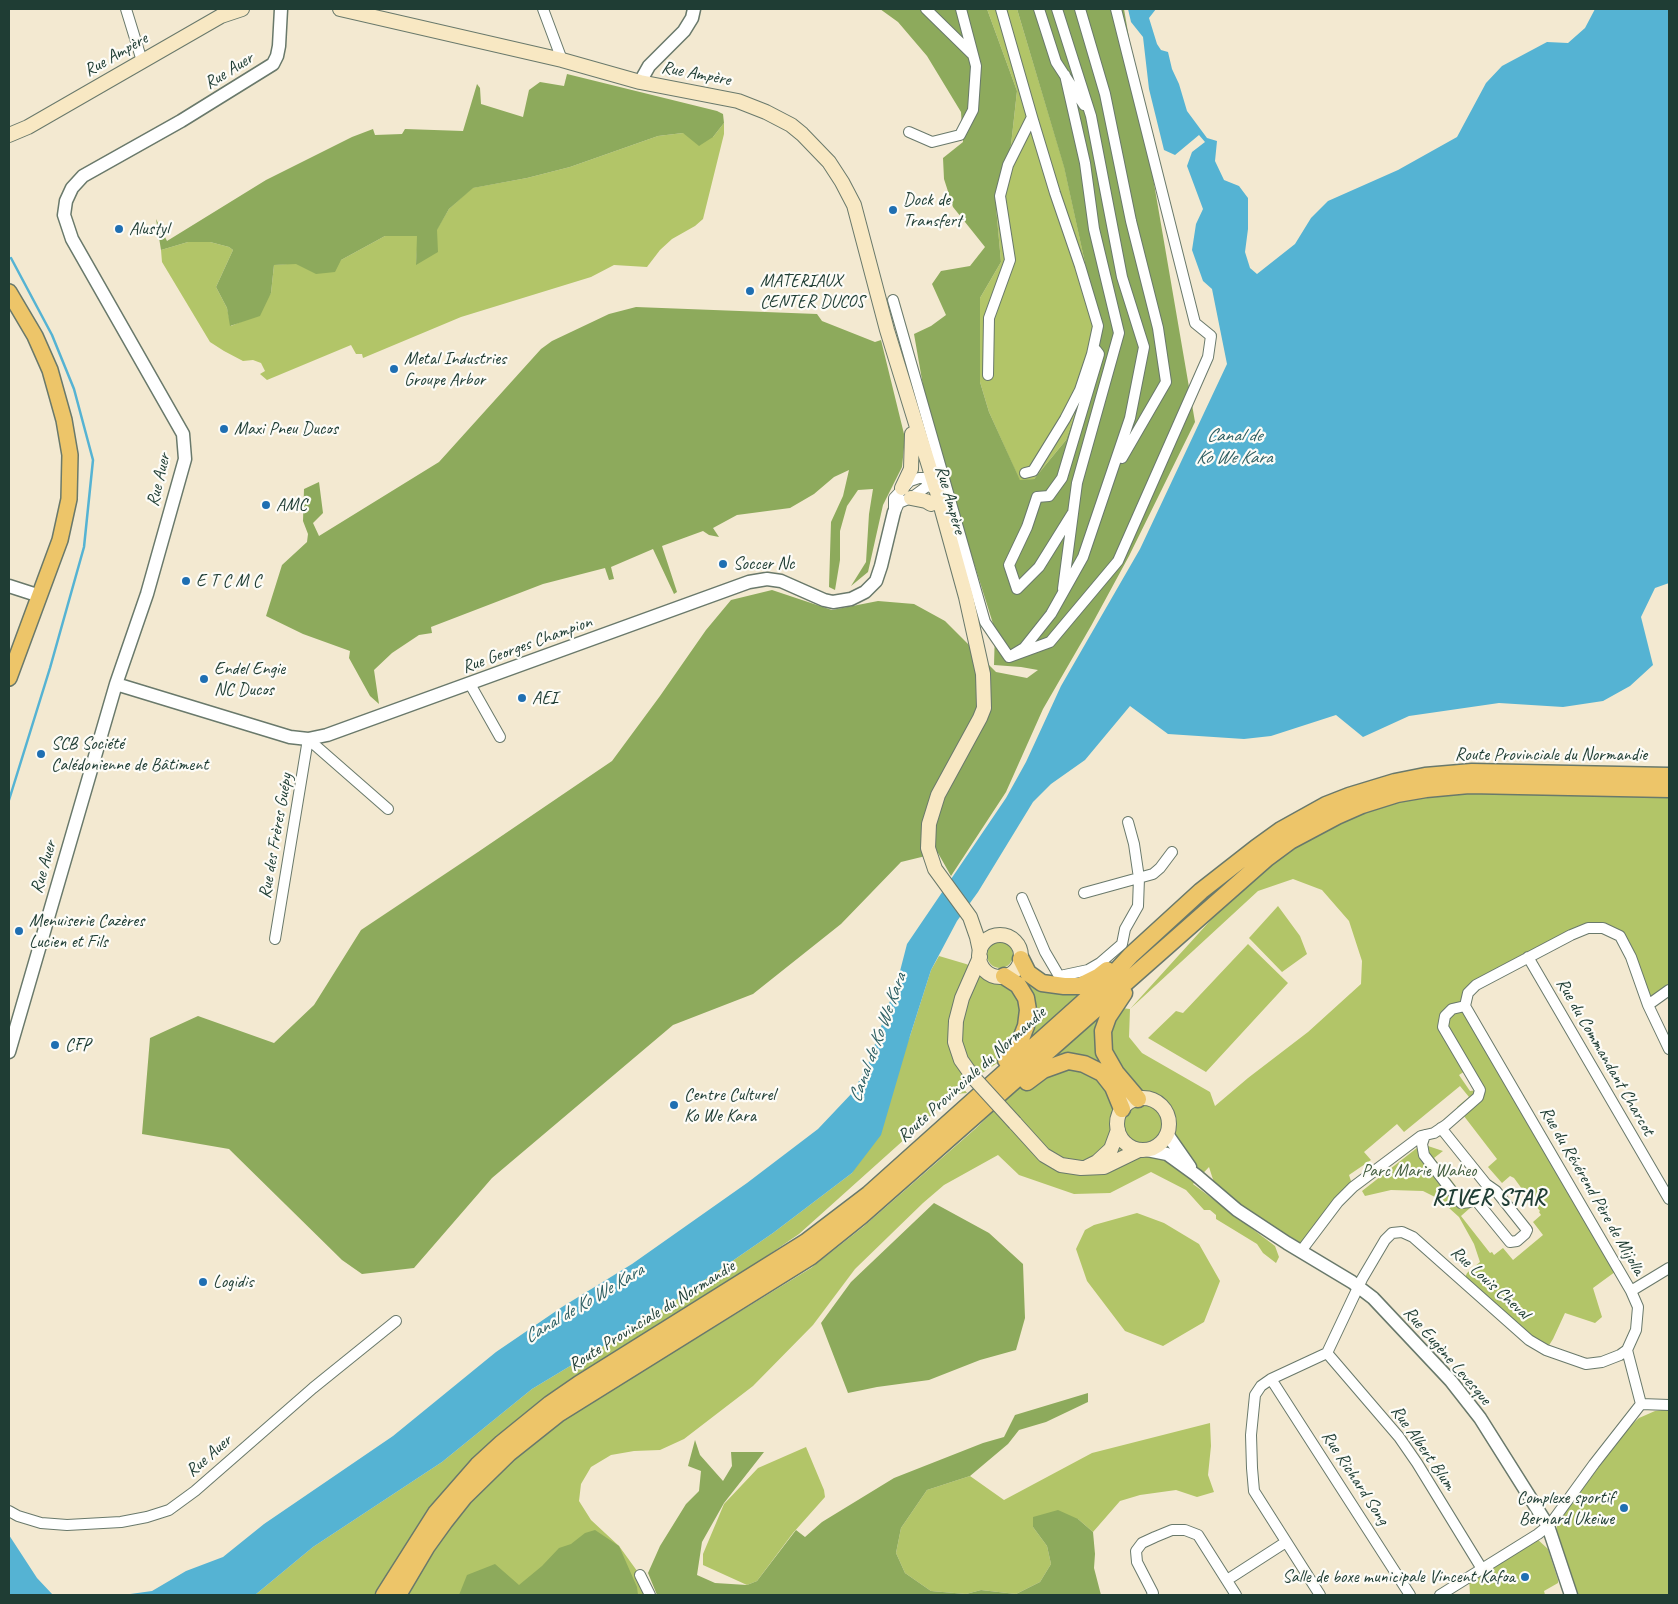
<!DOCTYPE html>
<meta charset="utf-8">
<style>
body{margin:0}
#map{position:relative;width:1678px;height:1604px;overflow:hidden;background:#f3e9d1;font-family:Caveat,sans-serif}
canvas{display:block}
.frame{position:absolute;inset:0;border:10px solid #1f3d34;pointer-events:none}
</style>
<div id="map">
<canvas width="1678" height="1604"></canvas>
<div class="frame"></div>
</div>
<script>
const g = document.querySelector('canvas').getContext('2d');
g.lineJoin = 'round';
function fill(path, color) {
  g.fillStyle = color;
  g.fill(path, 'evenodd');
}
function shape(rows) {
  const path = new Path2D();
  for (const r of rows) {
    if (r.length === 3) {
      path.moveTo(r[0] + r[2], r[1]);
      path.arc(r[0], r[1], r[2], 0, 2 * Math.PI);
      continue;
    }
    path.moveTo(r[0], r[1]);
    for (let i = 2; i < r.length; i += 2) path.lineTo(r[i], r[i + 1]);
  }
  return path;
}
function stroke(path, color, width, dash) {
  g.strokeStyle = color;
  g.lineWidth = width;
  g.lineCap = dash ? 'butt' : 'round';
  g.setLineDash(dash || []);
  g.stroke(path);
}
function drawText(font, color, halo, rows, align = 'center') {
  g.font = font + ' Caveat,sans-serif';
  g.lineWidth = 4.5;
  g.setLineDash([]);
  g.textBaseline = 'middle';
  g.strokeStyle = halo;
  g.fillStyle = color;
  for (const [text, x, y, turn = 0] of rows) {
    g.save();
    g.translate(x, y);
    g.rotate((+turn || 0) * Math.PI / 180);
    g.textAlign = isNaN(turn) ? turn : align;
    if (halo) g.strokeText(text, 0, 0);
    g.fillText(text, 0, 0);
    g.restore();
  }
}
const green = shape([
 [987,9,1017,9,1064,166,1101,336,1066,440,1034,479,1020,481,989,412,980,382,980,298,1001,262,996,207,1011,145,1017,91],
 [724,123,724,134,703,219,695,226,672,239,660,250,647,267,614,265,591,277,461,317,363,358,362,354,356,354,351,345,267,380,260,374,265,371,261,363,253,360,243,361,224,351,210,342,162,262,161,250,188,242,210,242,229,247,233,250,216,287,227,308,231,326,252,317,271,293,274,265,341,260,385,236,418,236,416,264,449,209,472,188,527,178,570,167,658,136,683,133,713,137],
 [1669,789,1669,990,1648,1005,1620,936,1588,928,1476,985,1465,1006,1619,1269,1593,1288,1602,1317,1595,1323,1565,1313,1553,1339,1546,1350,1463,1282,1467,1273,1480,1262,1474,1244,1459,1217,1439,1199,1423,1191,1391,1190,1365,1196,1362,1191,1422,1144,1443,1151,1434,1158,1462,1194,1467,1198,1475,1191,1470,1202,1470,1208,1461,1216,1490,1253,1492,1252,1494,1255,1503,1248,1513,1260,1543,1235,1533,1222,1541,1215,1539,1212,1540,1211,1532,1201,1531,1201,1514,1178,1510,1176,1502,1183,1488,1167,1497,1159,1457,1107,1469,1097,1460,1086,1404,1132,1397,1124,1364,1152,1371,1160,1349,1175,1353,1187,1304,1247,1218,1195,1209,1167,1193,1184,1275,1246,1279,1257,1276,1263,1263,1253,1257,1244,1216,1219,1216,1215,1210,1210,1204,1210,1186,1190,1151,1172,1110,1193,1074,1194,1019,1175,998,1155,944,1185,923,1203,855,1269,813,1325,753,1386,684,1439,660,1450,634,1451,611,1455,591,1467,581,1484,579,1501,591,1520,619,1546,640,1575,650,1595,398,1595,407,1580,509,1453,811,1268,863,1227,975,1129,1104,1006,1130,1009,1267,858,1397,794],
 [1293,879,1322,890,1349,921,1362,961,1361,984,1308,1032,1248,1078,1215,1106,1210,1092,1142,1053,1129,1037,1130,1009,1258,891],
 [1468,1069,1479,1090,1470,1091,1459,1075],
 [1278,906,1300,936,1307,954,1282,972,1249,938],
 [1000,955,13],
 [1248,944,1288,983,1206,1072,1148,1038,1176,1011,1183,1013],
 [939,956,966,964,1023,988,1031,981,1098,982,1031,1041,967,1083,963,1088,967,1093,955,1094,799,1234,550,1404,384,1595,255,1595,313,1547,442,1462,532,1389,648,1319,773,1233,852,1173,910,1036,931,970],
 [1137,1213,1164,1223,1199,1244,1220,1281,1204,1322,1163,1346,1125,1331,1087,1281,1076,1249,1085,1230,1094,1225],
 [1669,1409,1669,1595,1574,1595,1556,1530,1559,1520,1628,1428,1639,1418,1655,1411],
 [1210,1423,1211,1446,1208,1475,1214,1492,1197,1497,1176,1490,1140,1495,1120,1501,1093,1532,1078,1519,1033,1527,1047,1546,1051,1564,1040,1582,1016,1594,981,1590,966,1594,931,1591,905,1573,896,1553,901,1528,927,1490,970,1476,1004,1500,1092,1453],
 [806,1447,824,1490,825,1497,793,1533,757,1581,747,1585,703,1565,703,1554,724,1504,758,1468],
 [1536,1538,1548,1549,1558,1580,1558,1583,1544,1591,1545,1595,1470,1595,1469,1577]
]);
const forest = shape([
 [880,9,987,9,1017,91,1011,145,996,207,1001,262,980,298,980,382,989,412,1020,480,1034,479,1066,440,1101,336,1064,167,1017,9,1124,9,1195,422,1129,556,1091,626,1043,709,1006,792,951,876,938,853,901,862,841,924,753,994,673,1025,492,1178,414,1268,362,1274,342,1260,229,1149,142,1134,150,1038,198,1016,274,1043,314,1005,361,930,478,852,612,761,660,696,706,630,731,600,772,590,832,610,878,601,914,604,945,621,996,672,1027,678,1038,670,1021,667,994,665,995,630,929,420,914,334,931,326,946,315,932,284,941,271,970,266,985,247,953,207,944,179,943,158,963,142,961,112,927,56,898,22],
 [567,74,717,111,723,114,724,123,713,137,699,146,683,133,658,136,570,167,527,178,473,188,449,209,437,230,438,252,416,265,417,236,385,236,341,260,335,272,316,274,296,264,274,265,271,293,260,316,230,326,227,308,216,287,233,250,229,247,210,242,188,242,161,250,156,219,167,241,266,180,352,137,373,129,375,135,402,134,405,129,463,131,477,84,480,88,481,104,523,117,529,90,540,82,564,86],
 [636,307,817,314,822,321,875,342,881,340,905,438,902,467,883,505,868,572,851,586,866,562,869,514,873,489,858,490,847,506,840,531,840,560,835,590,829,587,831,522,843,496,849,470,834,477,814,494,790,508,737,515,713,528,719,537,709,535,703,531,662,546,677,592,674,594,653,549,611,567,614,579,609,580,605,568,543,584,431,627,432,633,419,635,392,653,374,670,379,704,370,696,349,658,350,651,303,634,266,616,282,565,307,542,308,534,303,521,304,489,319,482,323,513,313,523,319,536,439,462,541,349,552,341,609,314],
 [934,1203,989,1233,1023,1264,1025,1318,1016,1350,980,1360,929,1380,877,1387,848,1393,821,1323,851,1282],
 [1088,1393,1088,1402,1046,1422,1019,1430,1008,1444,970,1476,927,1490,901,1528,896,1553,905,1573,931,1591,966,1594,981,1590,1016,1594,1040,1582,1051,1564,1047,1546,1033,1527,1033,1517,1058,1510,1078,1519,1093,1532,1095,1554,1094,1568,1101,1595,657,1595,648,1573,660,1546,686,1504,699,1491,701,1471,688,1466,695,1440,700,1455,723,1481,732,1466,731,1452,764,1452,724,1503,702,1542,697,1575,715,1583,747,1585,757,1581,796,1530,805,1537,822,1522,894,1478,983,1443,1004,1437,1015,1415],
 [595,1530,619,1546,637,1587,638,1595,459,1595,467,1575,495,1564,519,1585,542,1566,559,1548,571,1544,585,1533]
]);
const water = shape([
 [1128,9,1156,9,1149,18,1157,44,1161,50,1168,52,1172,69,1179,84,1187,111,1207,138,1217,141,1215,161,1224,180,1239,186,1248,198,1248,229,1245,252,1250,268,1257,274,1295,244,1311,218,1328,201,1398,170,1457,137,1486,83,1502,66,1547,42,1568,43,1585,28,1595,9,1669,9,1669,583,1655,588,1641,617,1653,665,1630,686,1603,701,1563,707,1499,703,1409,716,1363,737,1336,715,1271,736,1244,739,1168,734,1130,706,1085,760,1051,784,1033,802,978,892,957,921,931,970,910,1036,881,1135,852,1173,773,1233,648,1319,532,1389,442,1462,313,1547,255,1595,123,1595,152,1591,186,1571,223,1557,264,1524,393,1436,496,1352,562,1307,632,1264,747,1183,818,1129,853,1092,868,1064,899,975,907,944,1006,798,1026,762,1061,686,1140,549,1227,364,1212,289,1203,281,1192,250,1196,224,1203,209,1187,166,1192,152,1205,142,1199,135,1175,155,1164,150,1149,89,1143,37,1131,22],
 [9,1535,37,1578,53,1595,9,1595]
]);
const stream = shape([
 [9,800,50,668,84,547,93,460,74,389,52,335,11,258]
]);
const minor = shape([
 [126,9,142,61],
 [543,9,562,60],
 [926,9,972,54],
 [1039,9,1056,62,1084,105],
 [1057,9,1091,116,1122,277,1144,347,1130,418,1083,557,1051,614,1024,648,1009,657,1050,642,1118,561,1208,357,1211,336,1195,323,1116,9],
 [1080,9,1105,94,1131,221,1158,328,1166,382,1122,458],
 [909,132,932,142,960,135,973,110,976,66,961,9],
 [893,300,985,622,1009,657],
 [988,375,989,318,1010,260,1000,196,1008,165,1032,117,1001,9],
 [1025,473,1033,471,1065,419,1080,390,1092,354,1098,326,1080,266,1055,193,1032,117],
 [894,512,894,498,910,481,919,478,924,478,929,480,932,488],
 [895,512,899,503,911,498,926,487,929,476],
 [1072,514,1039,567,1017,589,1009,565,1027,527,1037,497,1049,496,1062,478,1099,354,1096,350],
 [1063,589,1077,483,1119,333,1094,229,1085,163,1065,75],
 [470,684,500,737],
 [308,739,388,809],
 [1084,893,1153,874,1160,868,1172,852],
 [1022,898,1045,952,1062,981],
 [275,939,308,739],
 [1528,957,1669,1199],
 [1060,976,1088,970,1100,963,1122,944,1125,929,1138,906,1139,878,1134,844,1128,822],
 [1648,1005,1669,990],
 [1441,1128,1486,1184,1496,1191,1527,1230,1525,1234,1517,1241,1510,1242,1479,1204,1478,1197,1490,1187],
 [1425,1135,1422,1144,1424,1155,1461,1203,1470,1202,1478,1197],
 [1301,1251,1338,1202,1353,1187,1421,1136,1434,1133,1446,1125,1478,1097,1480,1090,1443,1027,1445,1016,1452,1009,1465,1006],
 [1631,1291,1669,1268],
 [1327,1353,1399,1437,1417,1463,1482,1569],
 [1271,1379,1410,1595],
 [1641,1404,1627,1350,1636,1330,1638,1307,1631,1291,1465,1006,1468,993,1476,985,1571,935,1588,928,1603,928,1620,936,1631,957,1648,1005,1669,1049],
 [9,1511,18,1516,41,1523,67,1525,121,1522,147,1517,169,1510,195,1491,313,1388,396,1321],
 [640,1575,650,1595],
 [1227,1580,1286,1542],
 [1152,1595,1153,1593,1137,1562,1136,1551,1142,1543,1155,1537,1172,1530,1185,1530,1198,1535,1236,1595],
 [1320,1595,1254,1491,1252,1468,1251,1435,1255,1395,1261,1386,1271,1379,1327,1353,1362,1279,1385,1240,1392,1233,1402,1232,1413,1237,1529,1340,1546,1350,1586,1364,1602,1362,1620,1355,1627,1350],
 [1440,1595,1538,1534,1548,1526,1554,1519,1594,1464,1641,1404,1669,1405]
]);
const tertiary = shape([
 [640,82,649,66,684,31,692,18,694,9],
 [9,586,40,596],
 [116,684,290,737,308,739,327,735,749,582,767,579,781,581,824,600,833,602,851,599,865,592,876,581,881,566,894,512],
 [9,1052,116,684,147,594,185,459,183,434,72,239,64,215,66,201,72,188,83,176,181,121,273,64,277,56,279,46,281,9],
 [1167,1134,1190,1167],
 [1147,1150,1167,1154,1196,1175,1237,1210,1287,1243,1352,1282,1373,1298,1451,1381,1480,1418,1548,1526,1571,1595]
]);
const secondary = shape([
 [340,9,562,60,640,82,738,101,766,112,791,125,802,134,829,162,842,182,854,205,887,330,937,492,966,597,983,674,984,708,980,718,938,795,929,824,928,848,935,869,970,917,977,937,980,951],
 [9,135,28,127,221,16,242,9],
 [902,488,911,469,912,434],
 [911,498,926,501,931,504],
 [1000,956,21],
 [973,1077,961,1060,955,1042,956,1021,962,998,980,957],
 [1143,1124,26],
 [1015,1123,1044,1155,1061,1165,1081,1168,1104,1167,1139,1150],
 [1087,1167,1097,1162,1111,1149,1118,1130]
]);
const primary = shape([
 [9,292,35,336,50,370,64,420,70,455,69,499,60,540,9,678]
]);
const trunk = shape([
 [1021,959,1028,973,1042,983,1064,986,1080,986,1098,977,1107,970],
 [1004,976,1018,985,1026,998,1028,1010,1026,1026,1017,1049,1006,1060],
 [1124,993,1108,1017,1103,1031,1104,1052,1116,1073,1138,1099],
 [1027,1082,1043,1070,1068,1061,1084,1064,1102,1073,1113,1087,1122,1109],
 [384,1595,436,1513,478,1465,502,1443,550,1404,579,1384,806,1242,869,1194,1108,980,1131,955,1201,891,1256,848,1281,830,1326,805,1349,796,1395,782,1425,776,1472,772,1669,776],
 [398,1595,427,1546,445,1521,464,1497,509,1453,558,1414,810,1257,861,1216,1267,858,1290,841,1337,816,1362,805,1397,794,1426,789,1469,785,1669,789]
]);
const secondaryBridge = shape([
 [973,1077,1015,1123]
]);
const markers = [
 [893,210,5,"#1f6fb2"],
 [119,229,5,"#1f6fb2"],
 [750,291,5,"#1f6fb2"],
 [394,369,5,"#1f6fb2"],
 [224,429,5,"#1f6fb2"],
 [266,505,5,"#1f6fb2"],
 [723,564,5,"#1f6fb2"],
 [186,581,5,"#1f6fb2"],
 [204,679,5,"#1f6fb2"],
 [522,698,5,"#1f6fb2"],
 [41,754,5,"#1f6fb2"],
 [19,931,5,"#1f6fb2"],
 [55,1045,5,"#1f6fb2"],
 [674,1105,5,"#1f6fb2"],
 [203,1282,5,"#1f6fb2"],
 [1624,1508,5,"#1f6fb2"],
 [1525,1577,5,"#1f6fb2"]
];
const streetNames = [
 ["Rue Ampère",116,55,-30],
 ["Rue Auer",229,71,-32],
 ["Rue Ampère",696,74,11],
 ["Rue Auer",159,480,-77],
 ["Rue Ampère",950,500,74],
 ["Rue Georges Champion",527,645,-20],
 ["Route Provinciale du Normandie",1551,755],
 ["Rue des Frères Guépy",276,836,-80],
 ["Rue Auer",44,867,-74],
 ["Rue du Commandant Charcot",1605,1057,60],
 ["Route Provinciale du Normandie",972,1075,-42],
 ["Rue du Révérend Père de Mijolla",1592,1191,60],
 ["Rue Louis Cheval",1490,1283,42],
 ["Route Provinciale du Normandie",652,1316,-32],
 ["Rue Eugène Levesque",1447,1356,49],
 ["Rue Albert Blum",1423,1448,55],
 ["Rue Auer",209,1456,-41],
 ["Rue Richard Song",1355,1478,57]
];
const poiNames = [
 ["Dock de",903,200],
 ["Transfert",903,221],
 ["Alustyl",129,229],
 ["MATERIAUX",760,281],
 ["CENTER DUCOS",760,302],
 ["Metal Industries",404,359],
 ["Groupe Arbor",404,380],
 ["Maxi Pneu Ducos",234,429],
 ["AMC",276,505],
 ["Soccer Nc",733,564],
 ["E T C M C",196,581],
 ["Endel Engie",214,669],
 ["NC Ducos",214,690],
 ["AEI",532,698],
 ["SCB Société",51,744],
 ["Calédonienne de Bâtiment",51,765],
 ["Menuiserie Cazères",29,921],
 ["Lucien et Fils",29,942],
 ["CFP",65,1045],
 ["Centre Culturel",684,1095],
 ["Ko We Kara",684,1116],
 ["Logidis",213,1282],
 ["Complexe sportif",1614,1498,"right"],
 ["Bernard Ukeiwe",1614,1519,"right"],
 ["Salle de boxe municipale Vincent Kafoa",1515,1577,"right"]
];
const parkNames = [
 ["Parc Marie Waheo",1419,1171]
];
const waterNames = [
 ["Canal de",1234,436],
 ["Ko We Kara",1234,458],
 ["Canal de Ko We Kara",878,1038,-70],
 ["Canal de Ko We Kara",584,1304,-31]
];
const districtNames = [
 ["RIVER STAR",1489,1199]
];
fill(green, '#b2c568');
fill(forest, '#8daa5c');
fill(water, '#55b3d3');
stroke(stream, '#55b3d3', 2.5);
stroke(minor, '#69796b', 12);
stroke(tertiary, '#69796b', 15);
stroke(secondary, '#69796b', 16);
stroke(primary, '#69796b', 18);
stroke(trunk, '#69796b', 19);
stroke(minor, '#fff', 10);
stroke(tertiary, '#fff', 12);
stroke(secondary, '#f8e8c3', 14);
stroke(primary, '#edc569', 15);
stroke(trunk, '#edc569', 16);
stroke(secondaryBridge, '#69796b', 16, []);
stroke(secondaryBridge, '#f8e8c3', 14);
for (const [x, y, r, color] of markers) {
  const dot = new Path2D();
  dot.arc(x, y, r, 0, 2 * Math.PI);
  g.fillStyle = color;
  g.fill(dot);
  stroke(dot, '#fdfcf7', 2);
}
drawText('18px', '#1f3d34', '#fdfcf7', streetNames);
drawText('18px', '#1f3d34', '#fdfcf7', poiNames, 'left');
drawText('18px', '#445f41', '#fdfcf7', parkNames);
drawText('italic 19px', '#2f6064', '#fdfcf7', waterNames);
g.letterSpacing = '1px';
drawText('bold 22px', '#1f3d34', '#fdfcf7', districtNames);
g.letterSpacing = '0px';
</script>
